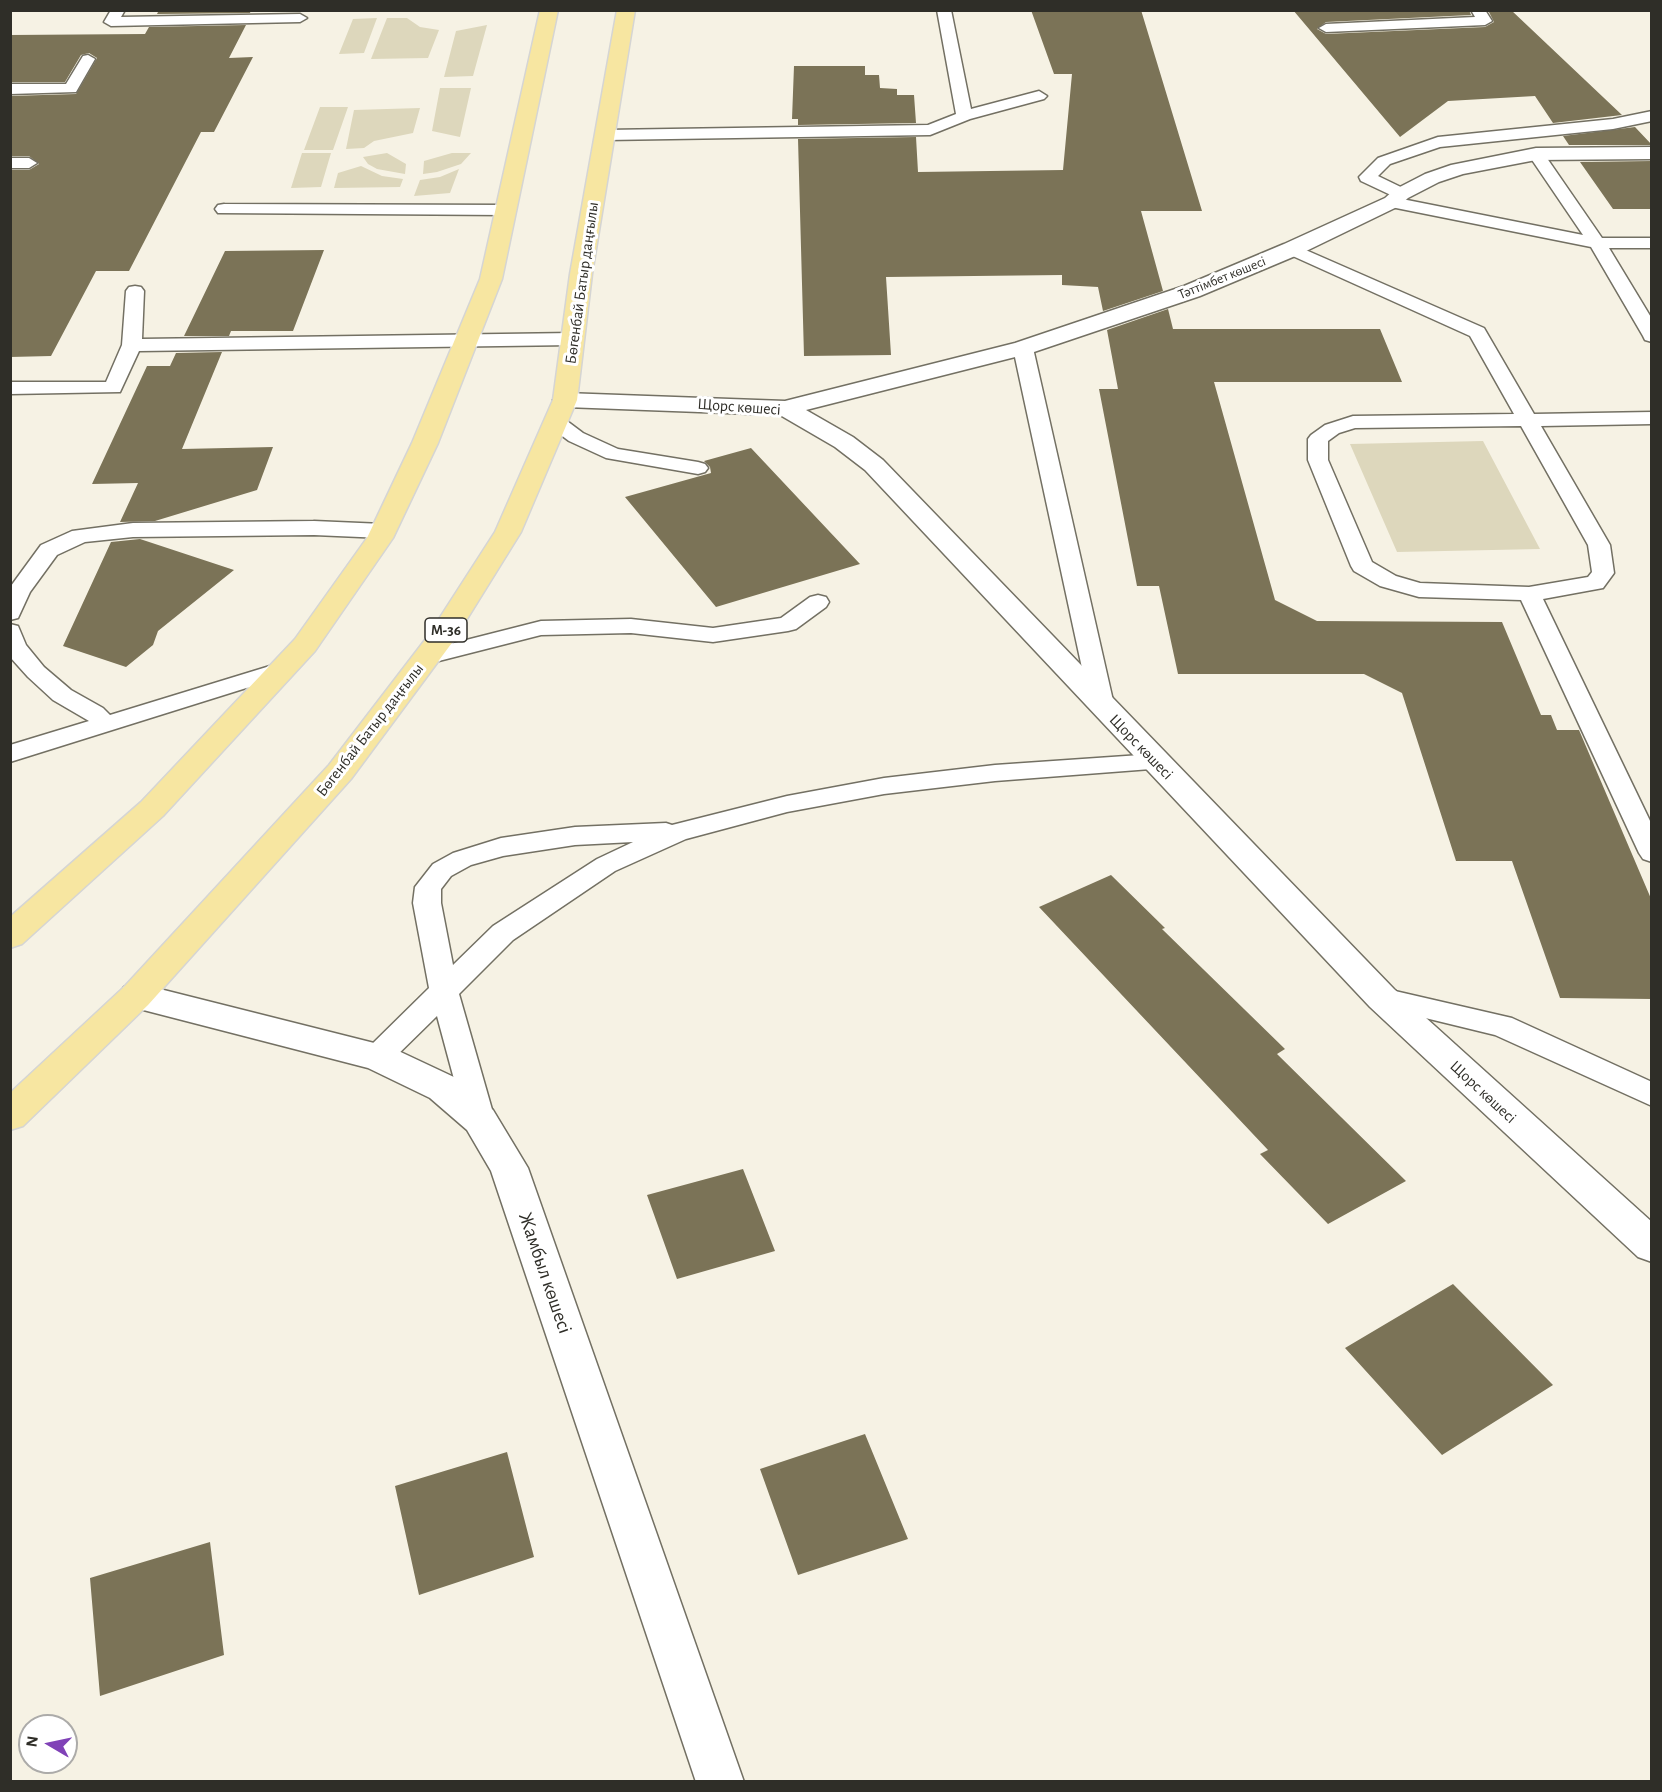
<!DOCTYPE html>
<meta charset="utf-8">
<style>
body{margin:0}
#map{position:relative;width:1662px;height:1792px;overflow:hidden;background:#f6f2e4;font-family:"Alegreya Sans",sans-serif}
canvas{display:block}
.frame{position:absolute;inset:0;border:12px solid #2f2e28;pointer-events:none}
.north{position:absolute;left:18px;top:1714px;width:60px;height:60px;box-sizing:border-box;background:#fff;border:2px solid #acaba9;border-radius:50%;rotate:279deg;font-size:16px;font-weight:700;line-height:24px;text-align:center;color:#2f2e28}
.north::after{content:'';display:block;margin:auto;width:21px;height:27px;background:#8042b7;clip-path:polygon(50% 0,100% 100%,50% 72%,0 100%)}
</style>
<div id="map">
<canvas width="1662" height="1792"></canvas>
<div class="frame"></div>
<div class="north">N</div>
</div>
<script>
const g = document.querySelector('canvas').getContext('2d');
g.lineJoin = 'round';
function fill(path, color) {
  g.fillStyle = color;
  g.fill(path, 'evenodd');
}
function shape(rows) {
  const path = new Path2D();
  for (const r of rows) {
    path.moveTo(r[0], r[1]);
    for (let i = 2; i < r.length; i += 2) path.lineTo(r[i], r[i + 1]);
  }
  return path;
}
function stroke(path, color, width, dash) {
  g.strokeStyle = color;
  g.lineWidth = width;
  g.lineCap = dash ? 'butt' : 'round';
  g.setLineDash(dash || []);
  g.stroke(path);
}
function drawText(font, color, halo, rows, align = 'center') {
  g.font = font + ' "Alegreya Sans",sans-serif';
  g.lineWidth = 6;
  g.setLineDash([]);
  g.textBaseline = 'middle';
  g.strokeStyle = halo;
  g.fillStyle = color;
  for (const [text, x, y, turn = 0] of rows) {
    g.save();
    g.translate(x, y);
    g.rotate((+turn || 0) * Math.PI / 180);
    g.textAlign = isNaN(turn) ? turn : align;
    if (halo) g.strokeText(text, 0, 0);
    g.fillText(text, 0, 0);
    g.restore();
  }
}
const green = shape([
 [377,18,364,53,339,54,353,19],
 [387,18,407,18,420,27,439,30,428,58,371,59],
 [487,25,473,76,444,77,456,31],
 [440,88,471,88,460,137,432,131],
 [320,107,348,107,333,150,304,150],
 [420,108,413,133,374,141,364,148,346,149,354,110],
 [302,153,331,153,321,187,291,188],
 [387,153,406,164,405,174,377,169,368,164,363,157],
 [452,153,471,153,461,164,437,172,423,174,424,161],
 [361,166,382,176,403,179,400,187,334,188,338,173],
 [459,169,450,193,414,196,420,180,440,177],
 [1483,441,1540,549,1397,552,1350,444]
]);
const building = shape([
 [159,10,251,10,250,13,157,14],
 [1031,10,1141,10,1202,211,1141,211,1163,291,1103,311,1098,287,1062,285,1062,275,886,277,891,355,804,356,798,139,916,137,918,172,1063,170,1072,74,1054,74],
 [1293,10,1469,10,1471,15,1326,22,1317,29,1326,34,1485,27,1494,22,1488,10,1511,10,1622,115,1553,123,1535,96,1448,101,1400,137],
 [246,25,229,58,253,57,214,132,201,132,129,271,96,271,51,356,10,357,10,170,29,170,39,164,29,156,10,156,10,96,76,94,97,58,89,53,81,55,65,82,10,82,10,35,145,34,149,27],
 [794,66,865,66,865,75,879,75,880,88,897,89,897,95,914,95,916,123,798,125,798,119,792,119],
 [1635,127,1652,145,1569,145,1563,136],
 [1652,161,1652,209,1613,209,1580,162],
 [324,250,293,331,231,331,229,336,184,336,225,251],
 [1168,309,1173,329,1380,329,1402,382,1214,382,1275,600,1317,621,1502,622,1541,715,1551,715,1557,730,1579,730,1652,901,1652,999,1560,998,1512,861,1456,861,1402,693,1364,674,1178,674,1159,586,1137,586,1099,389,1118,389,1107,330],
 [222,352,182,449,273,447,257,490,155,521,120,522,138,483,92,484,147,366,170,366,176,353],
 [751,448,860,564,716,607,625,497,711,473,710,467,704,461],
 [140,539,234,570,158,631,153,645,126,667,63,646,111,542],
 [1111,875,1165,928,1162,929,1285,1049,1277,1054,1406,1181,1328,1224,1260,1154,1268,1150,1039,907],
 [743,1169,775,1251,677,1279,647,1195],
 [1453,1284,1553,1385,1442,1455,1345,1348],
 [865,1434,908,1539,798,1575,760,1469],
 [507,1452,534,1557,419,1595,395,1486],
 [210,1542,224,1655,100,1696,90,1578]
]);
const service = shape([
 [111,10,125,10,121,17,300,14,307,18,300,22,111,26,104,22,111,10],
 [937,10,951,10,971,109,1039,91,1047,96,1044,99,970,119,930,135,606,140,598,135,606,130,928,125,956,114,937,10],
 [1471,10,1485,10,1492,21,1485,25,1326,32,1319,28,1326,24,1475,17,1471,10],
 [88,55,95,59,76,92,10,94,10,84,66,84,83,56,88,55],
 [1652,111,1652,121,1613,129,1440,147,1390,164,1378,176,1407,190,1409,194,1402,199,1583,235,1528,154,1536,149,1542,151,1602,238,1652,238,1652,248,1609,248,1652,319,1652,342,1645,340,1643,336,1591,247,1386,206,1383,202,1386,198,1395,197,1361,181,1359,177,1378,158,1438,137,1613,119,1652,111],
 [10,158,29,158,37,163,29,168,10,168,10,158],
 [224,204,506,205,512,206,515,210,512,214,506,215,218,213,215,209,218,205,224,204],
 [1292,244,1484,328,1534,414,1652,412,1652,424,1541,426,1610,545,1614,573,1603,588,1543,599,1652,825,1652,862,1643,859,1639,853,1521,600,1419,597,1380,586,1354,571,1351,566,1308,460,1308,439,1311,435,1325,425,1353,416,1514,414,1470,336,1286,253,1283,249,1286,245,1292,244],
 [1521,426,1588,545,1592,572,1588,577,1529,587,1420,583,1396,576,1372,562,1328,460,1328,441,1339,433,1355,428,1521,426],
 [135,286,141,287,144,291,142,339,573,333,580,335,582,339,580,343,573,345,139,351,120,392,10,394,10,382,106,382,122,345,126,291,129,287,135,286],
 [1023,342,1030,344,1033,348,1114,705,1111,710,1102,713,1093,710,1090,705,1013,348,1016,344,1023,342],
 [556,416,563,418,583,433,618,449,698,462,705,464,708,468,705,472,698,474,606,458,569,441,549,426,546,422,549,418,556,416],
 [314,521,383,524,391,526,394,531,391,536,383,538,314,535,133,537,85,542,57,555,30,592,18,618,10,620,11,586,41,545,72,531,133,523,314,521],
 [818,595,826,597,829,602,826,607,796,629,788,631,713,642,631,633,541,635,427,664,419,662,415,657,419,652,541,621,631,619,713,628,781,618,810,597,818,595],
 [10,624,18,626,26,645,44,667,71,690,103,708,110,715,283,662,291,664,295,669,291,674,10,762,10,745,89,721,53,700,28,677,10,657,10,624],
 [1155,754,1164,756,1168,762,1164,768,995,781,884,794,787,812,686,839,615,871,513,940,459,994,495,1120,491,1128,480,1132,469,1128,465,1120,437,1016,387,1065,377,1068,367,1065,362,1057,367,1049,429,988,413,903,415,887,433,864,453,853,501,838,575,827,666,823,672,825,787,796,884,778,995,765,1155,754],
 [633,842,597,859,493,926,453,965,441,903,441,889,451,876,471,865,503,856,575,845,633,842],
 [1382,988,1512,1018,1652,1082,1652,1106,1495,1035,1372,1005,1368,998,1372,991,1382,988]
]);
const minor = shape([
 [1652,147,1652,159,1536,160,1463,174,1439,182,1408,198,1399,206,1300,254,1200,296,1031,353,806,410,853,437,883,460,1394,989,1652,1222,1652,1262,1638,1257,1370,1007,865,470,835,447,780,415,565,407,556,405,553,400,556,395,565,393,785,401,1015,343,1184,286,1284,244,1385,198,1394,190,1425,174,1451,165,1536,148,1652,147],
 [136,983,390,1047,456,1078,493,1110,528,1168,744,1782,696,1782,491,1171,467,1130,430,1098,368,1068,124,1005,119,996,124,987,136,983]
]);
const primary = shape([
 [540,10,558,10,502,279,438,443,393,538,315,651,163,816,22,944,10,948,10,917,141,802,295,639,367,538,412,443,480,279,540,10],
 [617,10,635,10,592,274,577,400,521,532,454,640,351,779,148,1005,23,1126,10,1130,10,1093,124,987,329,765,428,636,495,532,553,400,570,274,617,10]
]);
const farStreetnames = [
 ["Тәттімбет көшесі",1222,278,-22]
];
const shields = [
 [446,630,42]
];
const shieldNames = [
 ["M-36",446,630]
];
const streetNames = [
 ["Бөгенбай Батыр даңғылы",582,283,-82],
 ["Щорс көшесі",739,407,4],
 ["Бөгенбай Батыр даңғылы",370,730,-52],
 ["Щорс көшесі",1141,747,46],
 ["Щорс көшесі",1483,1092,43]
];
const nearStreetnames = [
 ["Жамбыл көшесі",545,1273,71]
];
fill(green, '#ddd7bc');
fill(building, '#7b7357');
stroke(service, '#737063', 3);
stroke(minor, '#737063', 3);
stroke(primary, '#d5d5d4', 3);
fill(service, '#fff');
fill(minor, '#fff');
fill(primary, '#f7e6a1');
drawText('14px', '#2f2e28', '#fff', farStreetnames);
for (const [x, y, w] of shields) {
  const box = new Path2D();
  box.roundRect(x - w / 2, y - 12, w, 24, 4.5);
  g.fillStyle = '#fff';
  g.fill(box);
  stroke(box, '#2f2e28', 1.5);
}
drawText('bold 15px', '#2f2e28', null, shieldNames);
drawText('16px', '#2f2e28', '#fff', streetNames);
drawText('20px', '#2f2e28', '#fff', nearStreetnames);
</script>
